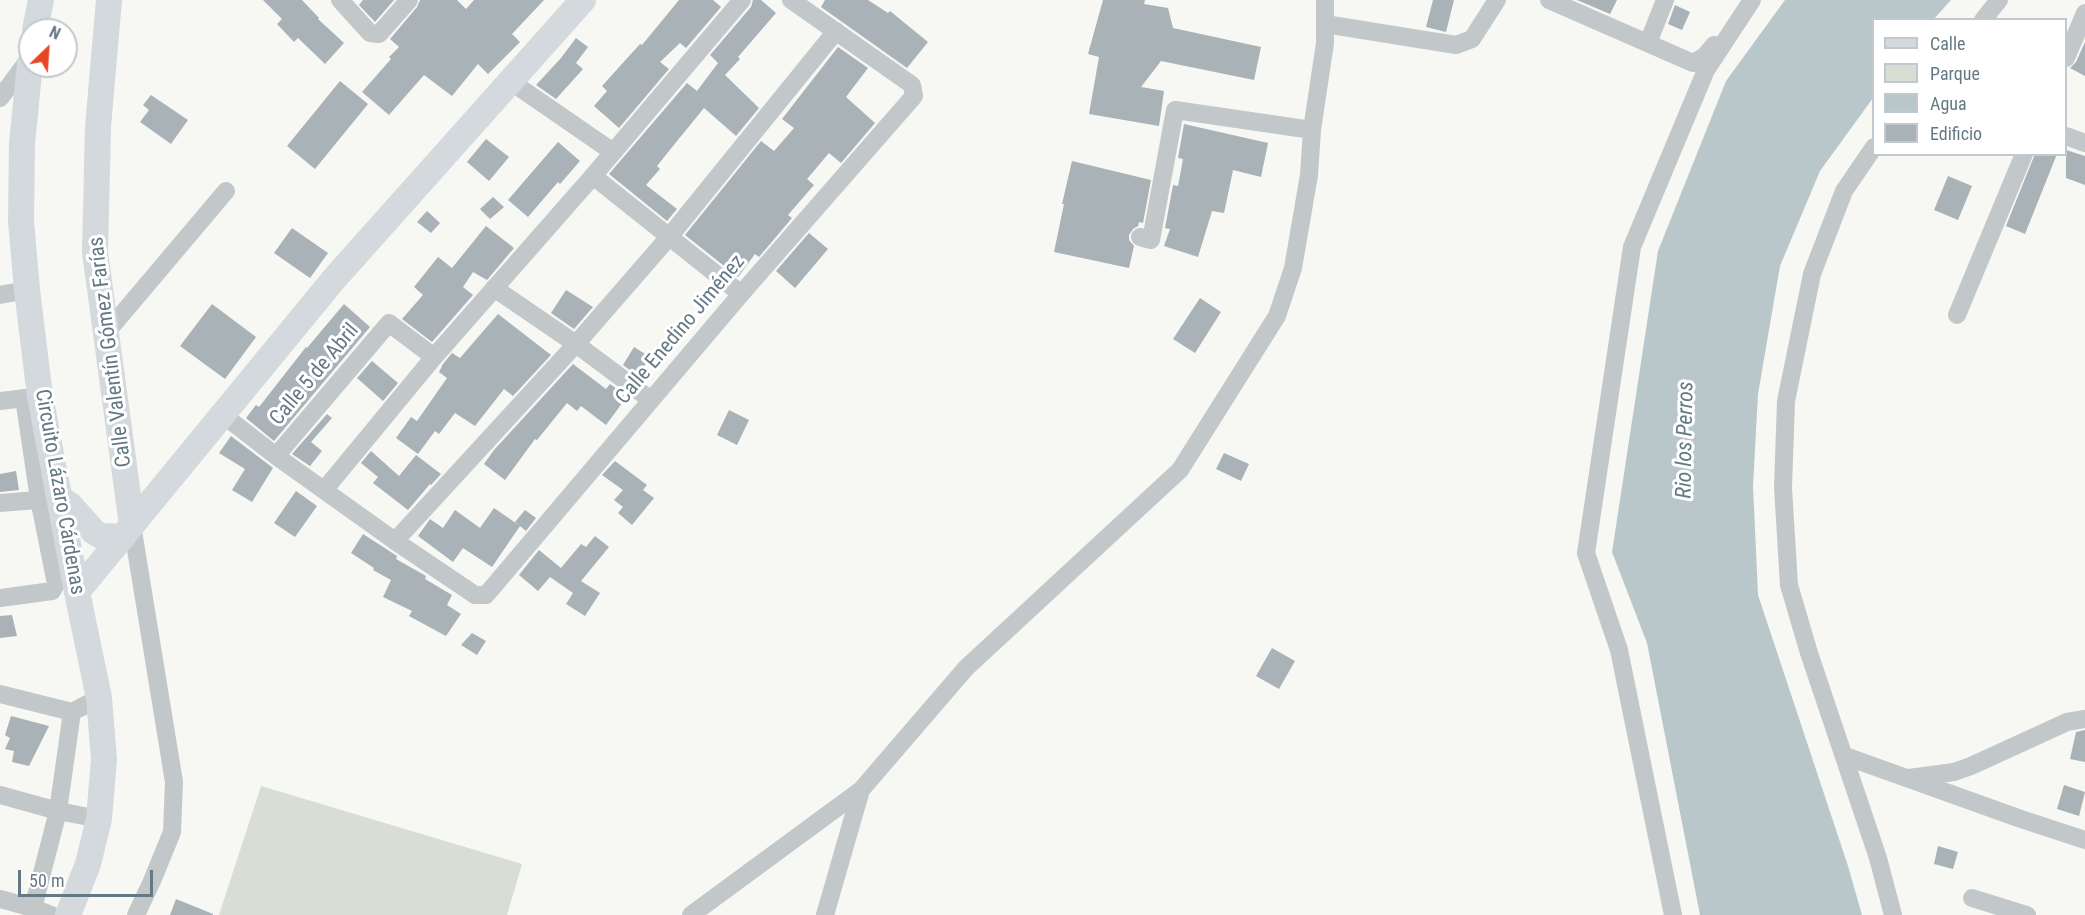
<!DOCTYPE html>
<meta charset="utf-8">
<style>
body{margin:0}
#map{position:relative;width:2085px;height:915px;overflow:hidden;background:#f7f7f3;font-family:"Roboto Condensed",sans-serif}
canvas{display:block}
.legend{position:absolute;left:1872px;top:18px;width:195px;height:138px;box-sizing:border-box;background:#fff;border:2px solid #c1c9ce;margin:0;padding:8px 10px;list-style:none;font-size:18px;color:#657985}
.legend li{display:flex;align-items:center;gap:12px;height:30px}
.legend b{width:30px;border:2px solid #c1c9ce}
.north{position:absolute;left:18px;top:18px;width:60px;height:60px;box-sizing:border-box;background:#fff;border:2px solid #c1c9ce;border-radius:50%;rotate:25deg;font-size:16px;font-weight:700;line-height:24px;text-align:center;color:#657985}
.north::after{content:'';display:block;margin:auto;width:21px;height:27px;background:#e74623;clip-path:polygon(50% 0,100% 100%,50% 72%,0 100%)}
.scale{position:absolute;left:18px;top:870px;width:135px;height:27px;box-sizing:border-box;border:3px solid #657985;border-top:0;padding-left:8px;font-size:18px;line-height:21px;white-space:nowrap;color:#657985;-webkit-text-stroke:4px #fff;paint-order:stroke}
</style>
<div id="map">
<canvas width="2085" height="915"></canvas>
<ul class="legend">
<li><b style="height:8px;background:#d4d9dd"></b>Calle</li>
<li><b style="height:16px;background:#d8ded4"></b>Parque</li>
<li><b style="height:16px;background:#bac7ca"></b>Agua</li>
<li><b style="height:16px;background:#a8b2b7"></b>Edificio</li>
</ul>
<div class="north">N</div>
<div class="scale">50 m</div>
</div>
<script>
const g = document.querySelector('canvas').getContext('2d');
g.lineJoin = 'round';
function fill(path, color) {
  g.fillStyle = color;
  g.fill(path, 'evenodd');
}
function shape(rows) {
  const path = new Path2D();
  for (const r of rows) {
    path.moveTo(r[0], r[1]);
    for (let i = 2; i < r.length; i += 2) path.lineTo(r[i], r[i + 1]);
  }
  return path;
}
function stroke(path, color, width, dash) {
  g.strokeStyle = color;
  g.lineWidth = width;
  g.lineCap = dash ? 'butt' : 'round';
  g.setLineDash(dash || []);
  g.stroke(path);
}
function drawText(font, color, halo, rows, align = 'center') {
  g.font = font + ' "Roboto Condensed",sans-serif';
  g.lineWidth = 6;
  g.setLineDash([]);
  g.textBaseline = 'middle';
  g.strokeStyle = halo;
  g.fillStyle = color;
  for (const [text, x, y, turn = 0] of rows) {
    g.save();
    g.translate(x, y);
    g.rotate((+turn || 0) * Math.PI / 180);
    g.textAlign = isNaN(turn) ? turn : align;
    if (halo) g.strokeText(text, 0, 0);
    g.fillText(text, 0, 0);
    g.restore();
  }
}
const green = shape([
 [261,786,522,864,507,915,219,915]
]);
const water = shape([
 [1785,0,1951,0,1934,19,1874,20,1873,98,1820,171,1780,266,1758,394,1753,486,1758,595,1848,866,1862,915,1700,915,1647,643,1612,552,1658,251,1726,81]
]);
const building = shape([
 [263,0,302,0,319,18,318,19,344,43,325,64,298,38,294,42,277,24,282,19],
 [363,0,394,0,375,22,359,5],
 [420,0,457,0,466,9,474,0,544,0,512,34,520,42,488,74,478,64,452,96,424,75,389,115,362,92,391,59,389,57,399,47,390,39,417,7],
 [679,0,713,0,721,7,686,48,680,43,660,62,669,69,619,128,594,106,607,91,602,86,640,44,642,45],
 [753,0,761,0,776,13,738,57,740,59,725,75,759,108,736,136,704,108,673,146,657,166,660,169,646,185,677,209,667,221,609,174,687,83,697,91,718,63,710,55,751,7],
 [825,0,868,0,888,13,890,11,928,42,907,68,821,7],
 [1103,0,1145,0,1144,4,1168,8,1173,28,1261,47,1254,80,1161,61,1141,87,1164,91,1159,126,1089,114,1099,57,1088,54],
 [1433,0,1454,0,1446,32,1426,27],
 [1577,0,1617,0,1610,14],
 [1675,5,1690,12,1682,30,1668,24],
 [576,38,588,47,576,63,583,69,556,99,536,85,561,58],
 [2085,42,2085,76,2070,68,2076,62],
 [838,47,868,68,846,97,875,123,841,163,829,153,807,179,814,185,788,215,792,218,759,257,755,254,738,277,685,235,761,141,774,151,794,128,782,119],
 [340,81,368,104,315,169,287,146],
 [151,95,188,120,171,144,140,122,149,110,143,105],
 [1184,124,1268,143,1261,177,1233,170,1224,213,1212,211,1198,257,1164,246,1170,229,1165,228,1173,185,1178,186,1183,159,1178,158],
 [486,139,509,157,489,181,467,162],
 [558,142,580,161,560,184,558,182,528,217,508,200],
 [2066,150,2085,156,2085,185,2066,178],
 [2035,154,2057,154,2025,234,2006,226],
 [1072,161,1151,180,1143,223,1139,222,1138,226,1133,229,1129,235,1129,240,1134,246,1129,268,1054,252,1064,204,1062,204],
 [1948,176,1972,186,1958,220,1934,210],
 [493,197,504,207,490,219,480,209],
 [427,211,440,223,431,233,417,222],
 [486,226,514,248,487,280,473,272,463,287,473,295,432,342,402,319,423,295,414,287,438,257,452,268],
 [292,228,328,253,310,278,274,253],
 [809,233,828,249,795,288,776,271],
 [566,290,593,307,574,329,551,313],
 [1200,298,1221,312,1195,353,1173,339],
 [212,304,256,337,225,379,180,346],
 [344,304,370,327,274,441,246,418,256,405,259,407,306,347,307,348],
 [498,314,551,355,513,396,504,389,475,426,455,413,439,434,435,431,418,454,396,438,411,417,417,421,447,378,439,372,443,364,452,353,460,358],
 [634,347,650,357,638,376,623,365],
 [372,361,398,383,383,401,357,378],
 [573,364,606,389,610,384,625,395,621,401,623,402,606,425,581,406,577,411,567,403,537,440,535,439,505,480,484,464,494,450],
 [729,410,749,420,737,445,717,435],
 [327,414,332,418,311,442,322,451,310,466,292,454],
 [231,436,273,468,252,502,232,490,245,469,219,453],
 [371,451,399,476,416,455,441,474,431,485,430,484,408,510,373,483,378,477,361,463],
 [1224,453,1249,464,1241,481,1216,469],
 [615,461,647,485,643,490,654,498,632,525,618,513,623,507,614,500,623,490,602,475],
 [16,471,19,490,0,492,0,474],
 [296,491,317,506,295,537,274,523],
 [494,508,520,526,492,567,463,548,453,562,418,536,430,519,443,528,455,510,480,528],
 [525,510,536,518,526,531,515,522],
 [363,534,397,556,396,559,426,576,425,579,452,595,447,605,461,614,446,636,409,616,412,611,383,597,391,580,373,570,374,568,351,553],
 [595,536,609,547,581,581,600,593,585,616,566,604,573,593,550,577,538,591,519,575,539,550,561,568,581,544,586,547],
 [12,615,17,636,0,638,0,616],
 [472,633,486,641,477,655,461,645],
 [1272,648,1295,661,1279,689,1256,676],
 [11,716,49,726,29,766,12,762,14,751,5,749,10,738,5,735],
 [2085,730,2085,762,2070,759,2076,732],
 [2064,785,2085,792,2079,816,2057,809],
 [1938,846,1958,852,1953,869,1934,864],
 [176,899,213,914,213,915,170,915]
]);
const street = shape([
 [340,0,370,33,379,34,409,0],
 [1549,0,1693,63,1705,56,1714,45],
 [1983,20,1999,0],
 [1325,24,1456,45,1472,39,1497,0],
 [1648,43,1665,0],
 [2066,58,2085,13],
 [510,81,613,152],
 [0,98,30,58],
 [2066,136,2085,143],
 [1874,147,1844,191,1812,274,1786,401,1783,488,1789,585,1809,653,1878,858,1893,915],
 [593,176,741,294],
 [1140,237,1151,240,1175,110,1312,130],
 [494,288,576,344,651,400],
 [0,295,27,290],
 [1957,315,2024,154],
 [106,333,226,191],
 [0,401,34,397],
 [222,414,276,456,395,541,475,595,486,595,741,294,914,96,912,85,791,0],
 [276,456,389,323,434,357],
 [325,489,434,357,593,176,742,0],
 [0,503,49,499],
 [132,525,174,782,172,832,152,881,136,915],
 [395,541,576,344,669,237,836,31],
 [0,598,52,591,56,584,39,499,24,398],
 [0,694,72,712,99,698],
 [1845,756,2021,819,2085,840],
 [1909,778,1954,772,1971,766,2067,722,2085,719],
 [861,790,966,668,1180,470,1277,316,1293,268,1309,175,1312,130,1325,43,1325,0],
 [0,795,58,811,99,819],
 [1972,898,2027,915],
 [0,899,33,908,51,915],
 [33,908,58,811,72,712],
 [691,915,861,790,825,915],
 [1673,915,1619,650,1586,553,1632,247,1706,70,1752,0]
]);
const secondary = shape([
 [109,0,98,127,95,252,132,525],
 [35,30,41,0],
 [30,63,22,144,21,221,27,290,40,396,77,592,99,698,104,759,99,819,88,864,68,915],
 [59,498,70,505,94,532,101,536,123,537],
 [77,592,334,279,583,0]
]);
const streetNames = [
 ["Calle Enedino Jiménez",681,330,-50],
 ["Calle Valentín Gómez Farías",111,352,-97],
 ["Calle 5 de Abril",315,375,-50],
 ["Circuito Lázaro Cárdenas",59,492,80]
];
const waterNames = [
 ["Rio los Perros",1686,440,-89]
];
fill(green, '#d8ded4');
fill(water, '#bac7ca');
fill(building, '#a8b2b7');
stroke(street, '#c2c7c9', 18);
stroke(secondary, '#d4d9dd', 26);
drawText('21px', '#657985', '#fff', streetNames);
drawText('italic 22px', '#617b81', '#fff', waterNames);
</script>
